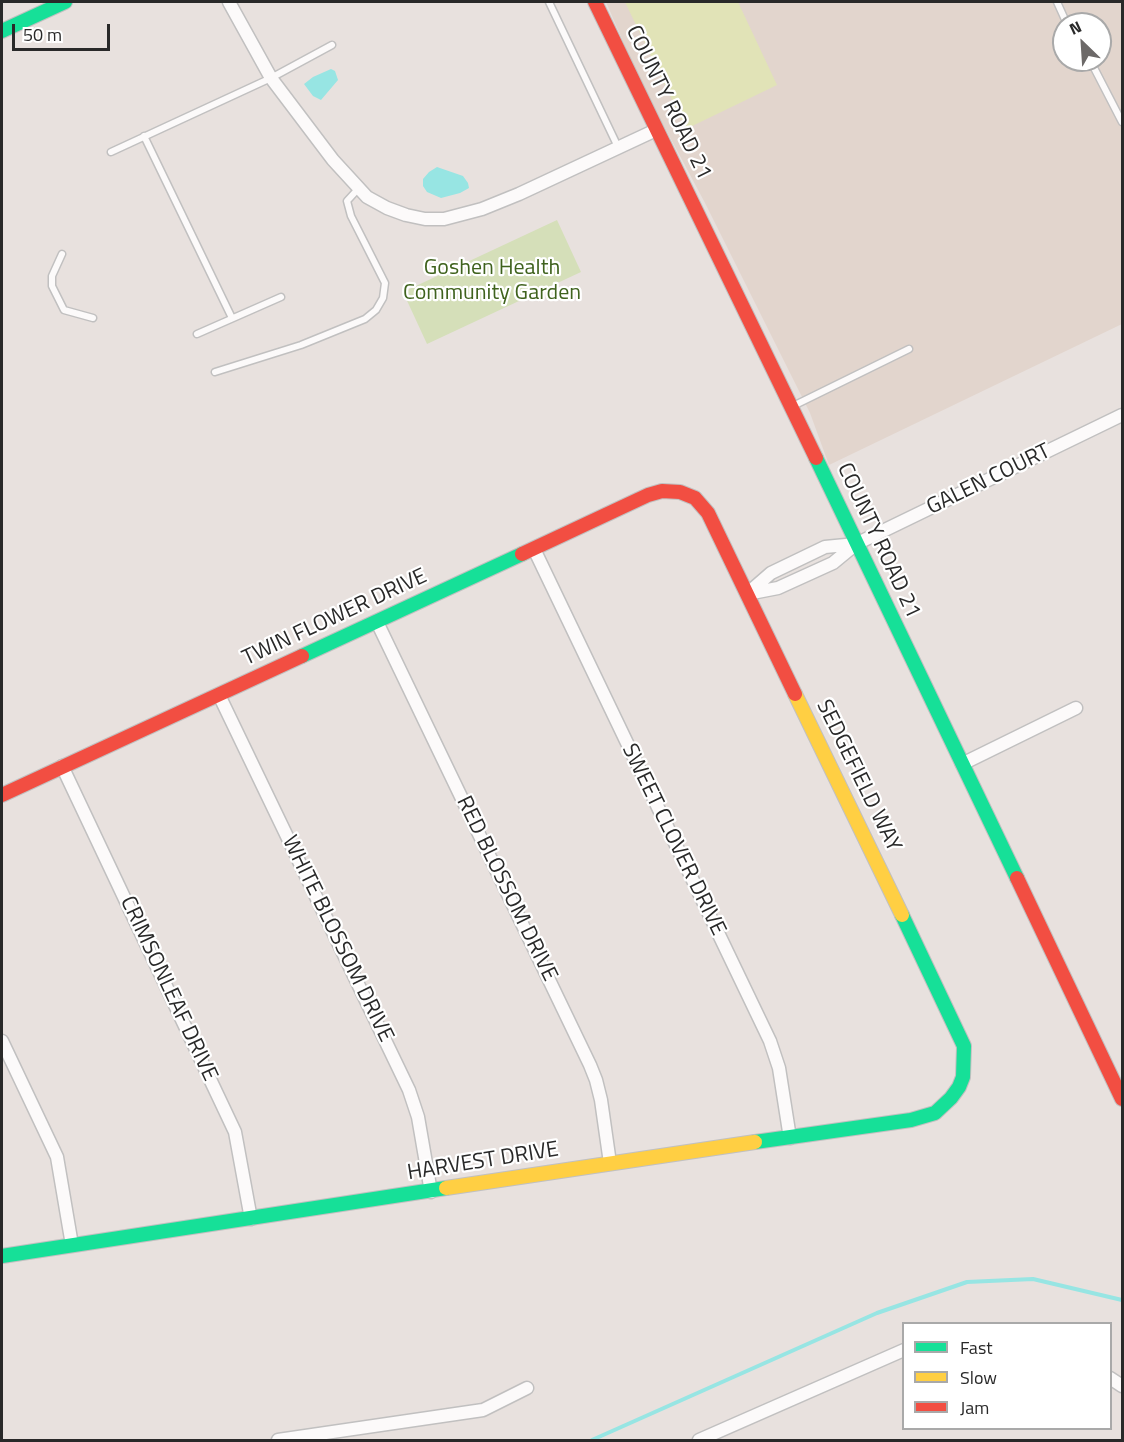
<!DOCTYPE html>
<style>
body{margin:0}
#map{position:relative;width:1124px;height:1442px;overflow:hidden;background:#e8e1de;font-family:"Titillium Web",sans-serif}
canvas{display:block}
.frame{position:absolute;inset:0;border:3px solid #292929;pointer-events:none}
.legend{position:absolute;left:902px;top:1322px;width:210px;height:108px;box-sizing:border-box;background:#fff;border:2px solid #a9a9a9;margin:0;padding:8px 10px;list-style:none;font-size:18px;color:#292929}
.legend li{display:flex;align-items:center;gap:12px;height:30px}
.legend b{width:30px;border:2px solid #a9a9a9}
.north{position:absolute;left:1052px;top:12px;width:60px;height:60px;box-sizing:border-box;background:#fff;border:2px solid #a9a9a9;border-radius:50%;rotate:335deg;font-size:16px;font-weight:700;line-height:24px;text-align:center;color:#292929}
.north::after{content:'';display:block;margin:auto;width:21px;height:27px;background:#6c6968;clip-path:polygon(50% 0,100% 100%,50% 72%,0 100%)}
.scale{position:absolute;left:12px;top:24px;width:98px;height:27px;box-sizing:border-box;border:3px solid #292929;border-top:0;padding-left:8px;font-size:18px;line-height:21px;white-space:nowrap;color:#292929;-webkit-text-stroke:4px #fff;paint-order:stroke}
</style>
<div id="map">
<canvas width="1124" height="1442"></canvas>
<div class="frame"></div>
<ul class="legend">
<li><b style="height:8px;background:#16e098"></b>Fast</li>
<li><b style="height:8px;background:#ffcf43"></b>Slow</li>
<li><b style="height:8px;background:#f24e42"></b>Jam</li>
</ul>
<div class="north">N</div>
<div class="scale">50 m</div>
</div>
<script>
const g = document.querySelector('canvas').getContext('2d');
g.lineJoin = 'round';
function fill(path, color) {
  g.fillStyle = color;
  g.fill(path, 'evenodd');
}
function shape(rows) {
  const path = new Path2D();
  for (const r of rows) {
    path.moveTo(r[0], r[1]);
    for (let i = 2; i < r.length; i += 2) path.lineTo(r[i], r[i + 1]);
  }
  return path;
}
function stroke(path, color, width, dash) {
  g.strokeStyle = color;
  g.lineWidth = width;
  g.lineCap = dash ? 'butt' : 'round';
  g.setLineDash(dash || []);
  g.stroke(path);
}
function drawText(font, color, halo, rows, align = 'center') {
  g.font = font + ' "Titillium Web",sans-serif';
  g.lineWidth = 4.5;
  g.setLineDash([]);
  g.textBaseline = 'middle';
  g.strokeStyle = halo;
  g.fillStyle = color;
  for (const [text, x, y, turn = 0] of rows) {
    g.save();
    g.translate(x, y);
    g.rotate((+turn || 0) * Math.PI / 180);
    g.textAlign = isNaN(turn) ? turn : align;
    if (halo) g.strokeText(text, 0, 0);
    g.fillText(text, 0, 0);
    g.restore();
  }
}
const education = shape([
 [606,2,1122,2,1122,324,829,465,810,413,704,201,641,83],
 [1064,24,1100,24,1100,60,1064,60]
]);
const green = shape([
 [557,220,581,272,427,344,403,292]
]);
const pitch = shape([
 [625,2,738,2,777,85,686,129]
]);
const water = shape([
 [331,69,335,71,338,80,321,100,313,96,304,84,313,77],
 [437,167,463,176,468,183,469,188,460,193,441,198,427,192,423,186,423,179,429,172]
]);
const stream = shape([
 [592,1440,877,1313,967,1282,1033,1279,1122,1300]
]);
const lane = shape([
 [549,2,618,147],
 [1057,2,1067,24],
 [1090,60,1122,122],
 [144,136,232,318],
 [111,152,271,78,332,45],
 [62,254,52,276,52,286,64,310,93,318],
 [197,334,281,297],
 [215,372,301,345,365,319,376,310,383,298,385,283,351,216,347,201,358,189],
 [793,406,909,349]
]);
const street = shape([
 [229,2,271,78,333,160,367,197,387,208,406,215,425,219,444,219,482,209,519,194,656,130],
 [534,549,770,1041,779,1068,790,1138],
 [748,593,771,573,825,547,856,544],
 [747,594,778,588,833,563,856,544,1122,415],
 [377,622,590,1065,596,1080,601,1100,610,1163],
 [219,695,409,1090,418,1117,431,1192],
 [962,764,1076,708],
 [62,766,235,1132,251,1219],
 [2,1041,57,1157,72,1245],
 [1110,1378,1122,1386],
 [278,1440,483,1410,527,1388],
 [699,1440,904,1350]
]);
const fast = shape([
 [2,31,65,2],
 [816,458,1017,878],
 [302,656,522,554],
 [755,1142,911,1120,935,1113,951,1098,959,1087,963,1077,964,1046,902,915],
 [2,1256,446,1188]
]);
const slow = shape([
 [795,694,902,915],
 [446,1188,755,1142]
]);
const jam = shape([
 [595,2,816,458],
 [522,554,648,495,662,491,680,492,695,498,708,513,795,694],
 [2,795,302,656],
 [1017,878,1122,1099]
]);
const streetNames = [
 ["COUNTY ROAD 21",668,103,64],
 ["GALEN COURT",989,480,-26],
 ["COUNTY ROAD 21",878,541,65],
 ["TWIN FLOWER DRIVE",335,618,-25],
 ["SEDGEFIELD WAY",858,776,64],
 ["SWEET CLOVER DRIVE",673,840,64],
 ["RED BLOSSOM DRIVE",506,889,64],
 ["WHITE BLOSSOM DRIVE",337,939,64],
 ["CRIMSONLEAF DRIVE",168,989,65],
 ["HARVEST DRIVE",483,1162,-9]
];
const parkNames = [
 ["Goshen Health",492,269],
 ["Community Garden",492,294]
];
fill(education, '#e2d5cd');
fill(green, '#d5dfb9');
fill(pitch, '#e1e3b7');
fill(water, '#97e5e3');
stroke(stream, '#97e5e3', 4);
stroke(lane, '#c1c0c0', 9);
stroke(street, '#c1c0c0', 15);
stroke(fast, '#c1c0c0', 16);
stroke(slow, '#c1c0c0', 16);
stroke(jam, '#c1c0c0', 16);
stroke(lane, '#fcfafa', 6);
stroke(street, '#fcfafa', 12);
stroke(fast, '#16e098', 14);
stroke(slow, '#ffcf43', 14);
stroke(jam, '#f24e42', 14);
drawText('22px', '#292929', '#fff', streetNames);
drawText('22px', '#3f621d', '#fff', parkNames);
</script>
